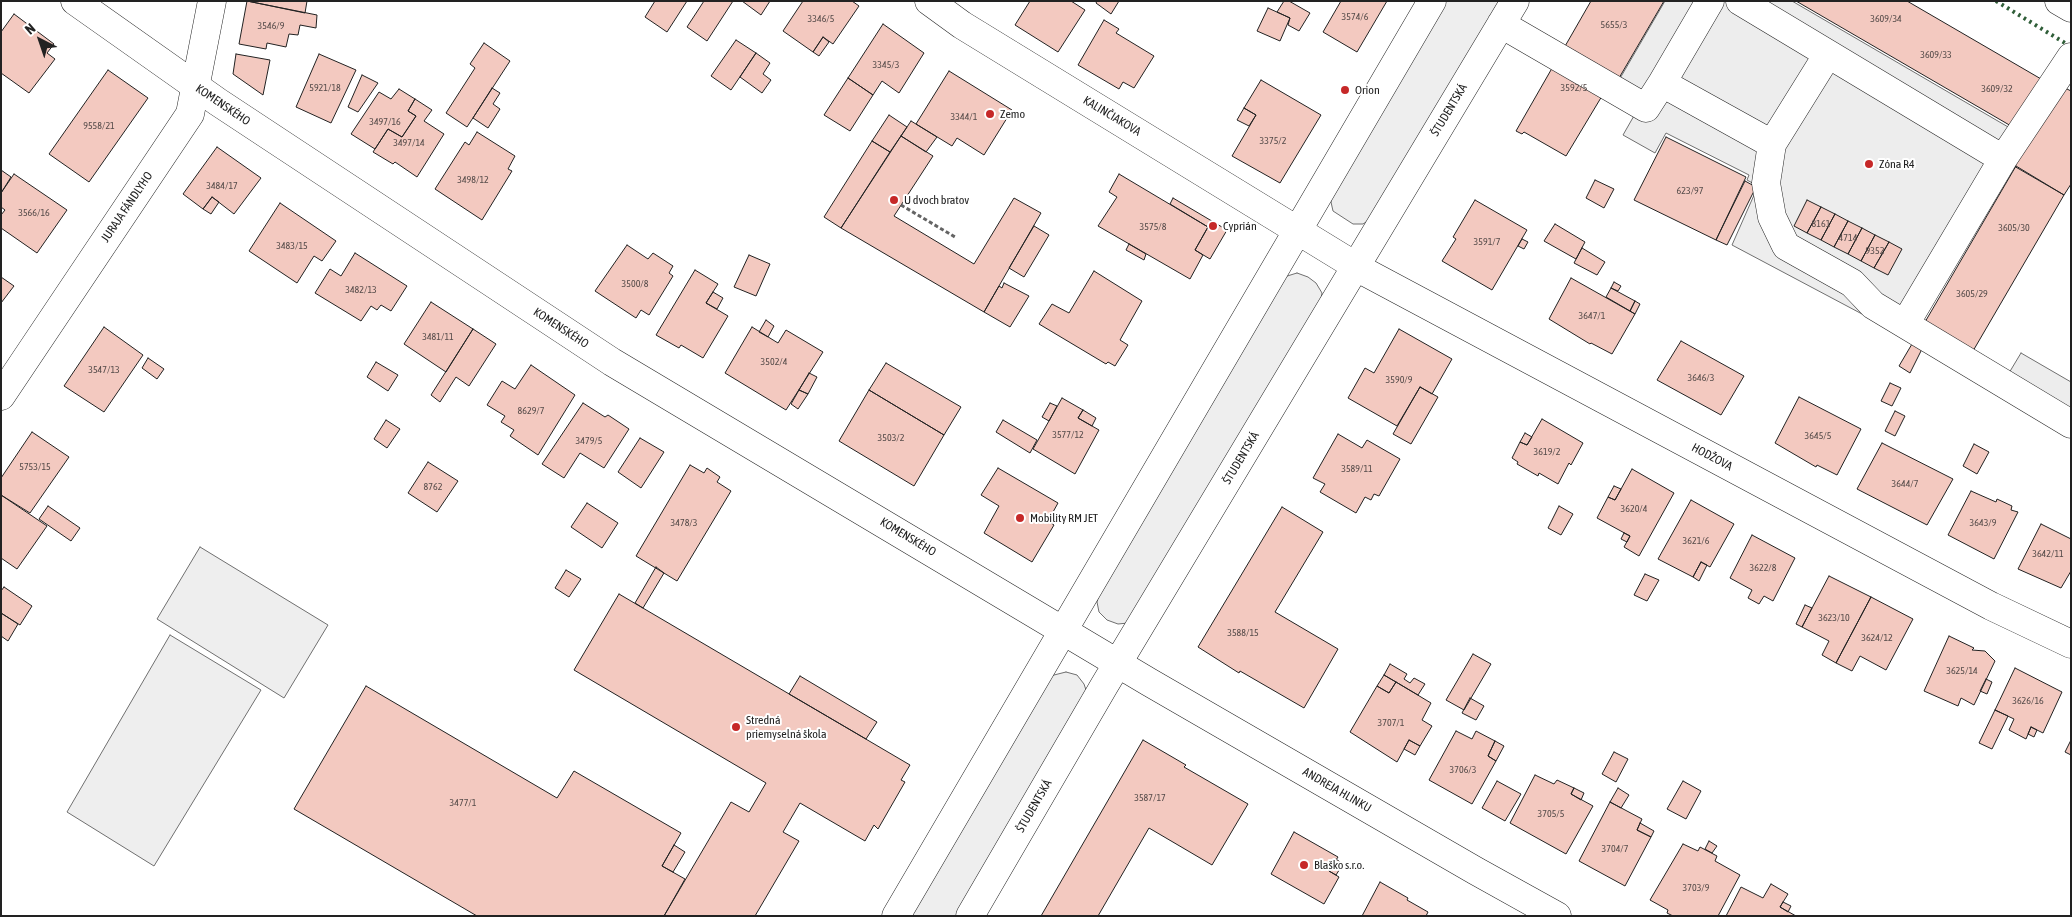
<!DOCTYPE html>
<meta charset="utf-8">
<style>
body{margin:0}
#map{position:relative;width:2072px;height:917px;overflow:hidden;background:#fff;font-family:"Asap Condensed",sans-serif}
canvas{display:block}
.frame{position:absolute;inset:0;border:2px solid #222;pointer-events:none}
.north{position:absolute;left:15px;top:15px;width:50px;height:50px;-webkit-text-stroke:4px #fff;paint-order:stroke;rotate:319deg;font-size:14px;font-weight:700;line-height:20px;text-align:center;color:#222}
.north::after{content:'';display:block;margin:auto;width:18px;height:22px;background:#222;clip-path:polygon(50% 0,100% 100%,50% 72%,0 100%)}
</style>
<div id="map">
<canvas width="2072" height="917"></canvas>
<div class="frame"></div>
<div class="north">N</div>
</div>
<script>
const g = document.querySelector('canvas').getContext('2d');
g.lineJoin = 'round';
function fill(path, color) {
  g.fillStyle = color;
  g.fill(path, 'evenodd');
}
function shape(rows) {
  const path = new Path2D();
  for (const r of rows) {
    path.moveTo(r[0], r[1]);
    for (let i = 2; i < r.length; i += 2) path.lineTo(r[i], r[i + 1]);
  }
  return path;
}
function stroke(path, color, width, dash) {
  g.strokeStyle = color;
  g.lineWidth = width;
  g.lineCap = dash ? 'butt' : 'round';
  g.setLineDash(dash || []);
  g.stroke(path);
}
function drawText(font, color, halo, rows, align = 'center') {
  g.font = font + ' "Asap Condensed",sans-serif';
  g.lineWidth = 4;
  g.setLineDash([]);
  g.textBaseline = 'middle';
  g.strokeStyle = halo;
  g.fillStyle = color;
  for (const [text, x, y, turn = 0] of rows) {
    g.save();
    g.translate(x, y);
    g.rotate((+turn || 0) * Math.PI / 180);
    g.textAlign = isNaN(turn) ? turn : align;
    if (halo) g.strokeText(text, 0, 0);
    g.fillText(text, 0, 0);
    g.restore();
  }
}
const green = shape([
 [1444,1,1499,1,1372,218,1363,224,1353,224,1333,211,1331,202,1333,192,1444,1],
 [1297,273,1308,277,1316,283,1322,293,1320,304,1128,623,1118,624,1107,620,1099,612,1097,602,1100,590,1284,277,1297,273],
 [200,547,328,625,284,698,157,619,200,547],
 [170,635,261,690,154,866,67,812,170,635],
 [1066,672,1077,675,1084,684,1087,693,959,916,906,916,1044,681,1054,675,1066,672]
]);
const parking = shape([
 [1665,1,1792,1,2027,138,1911,340,1732,245,1758,186,1747,180,1749,175,1666,133,1655,153,1623,135,1635,114,1608,99,1665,1],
 [2021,353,2071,382,2071,409,2009,373,2021,353]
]);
const building = shape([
 [247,1,317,15,316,28,300,25,298,35,289,34,286,47,267,43,266,49,239,44,247,1],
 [247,1,307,1,305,13,247,1],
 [655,1,687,1,667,32,645,17,655,1],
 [704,1,733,1,707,41,687,27,704,1],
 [742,1,770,1,761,15,742,1],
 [803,1,852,1,859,6,833,44,823,37,813,52,783,31,803,1],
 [1030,1,1071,1,1085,10,1058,52,1015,25,1030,1],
 [1097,1,1119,1,1111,14,1096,3,1097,1],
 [1284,1,1289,1,1310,13,1299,31,1288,25,1290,18,1277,12,1284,1],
 [1341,1,1387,1,1357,52,1323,32,1341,1],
 [1591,1,1664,1,1619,78,1564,48,1591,1],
 [1796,1,1907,1,2060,90,2063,87,2071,91,2071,184,2064,195,2014,166,2030,137,1796,1],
 [1268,8,1290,18,1280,41,1257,31,1268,8],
 [14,14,54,44,47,53,55,59,29,93,1,73,1,32,14,14],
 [1104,20,1119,29,1116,33,1154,56,1134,88,1123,82,1119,89,1078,65,1104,20],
 [883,24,924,53,899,93,882,81,873,95,848,78,883,24],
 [823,37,829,42,819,56,813,52,823,37],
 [736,40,756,53,731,90,711,76,736,40],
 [484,43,510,61,467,127,446,113,475,68,470,64,484,43],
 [756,53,770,63,763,74,771,80,762,93,740,77,756,53],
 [236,54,270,60,263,95,233,74,236,54],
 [319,54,356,70,331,123,296,107,319,54],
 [1555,63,1614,76,1566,156,1524,132,1522,134,1516,131,1555,63],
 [108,70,148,98,89,182,49,154,108,70],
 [949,71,1012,110,984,155,957,138,952,146,916,124,949,71],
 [362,75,378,83,358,112,348,107,362,75],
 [848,78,873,95,850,131,824,115,848,78],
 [1261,80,1321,115,1280,183,1232,156,1256,115,1244,108,1261,80],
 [492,88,500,93,493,104,500,109,488,128,473,118,492,88],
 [399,89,415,99,408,111,416,116,402,137,388,129,375,149,351,134,379,92,391,99,399,89],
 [415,99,432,110,424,121,444,134,417,177,395,162,393,164,373,152,388,129,402,137,416,116,408,111,415,99],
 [1244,108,1256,115,1249,126,1237,120,1244,108],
 [889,115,907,127,890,152,872,141,889,115],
 [911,121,937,137,926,152,901,136,911,121],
 [477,132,515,156,508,169,512,171,482,220,435,189,465,142,469,145,477,132],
 [901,136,933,156,894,216,974,264,1014,198,1041,213,984,312,841,228,901,136],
 [1666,137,1746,177,1716,240,1634,200,1666,137],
 [872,141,890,152,841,228,824,217,872,141],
 [217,147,261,178,234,214,212,197,203,209,183,194,217,147],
 [2016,166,2064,195,1973,351,1925,322,2016,166],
 [1,170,11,177,1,193,1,170],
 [14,174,67,210,37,253,1,228,1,215,5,210,1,207,1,193,14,174],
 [1119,174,1208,227,1195,250,1203,255,1190,279,1098,226,1117,197,1109,192,1119,174],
 [1595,180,1614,189,1604,208,1586,198,1595,180],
 [1745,181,1756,187,1727,245,1716,240,1745,181],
 [212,197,219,202,211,214,203,209,212,197],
 [1173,198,1227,230,1210,259,1195,250,1208,227,1170,204,1173,198],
 [1475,200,1527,230,1492,290,1442,261,1456,239,1453,237,1475,200],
 [1807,200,1821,207,1807,233,1794,226,1807,200],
 [280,203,336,241,322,261,314,256,297,283,249,251,280,203],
 [1821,207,1835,214,1821,240,1807,233,1821,207],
 [1835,214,1848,221,1834,247,1821,240,1835,214],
 [1848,221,1862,228,1848,254,1834,247,1848,221],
 [1555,224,1585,242,1576,259,1544,241,1555,224],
 [1034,226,1049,235,1024,277,1009,268,1034,226],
 [1862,228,1875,235,1861,261,1848,254,1862,228],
 [1875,235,1889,242,1874,268,1861,261,1875,235],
 [1522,239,1528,242,1524,249,1518,246,1522,239],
 [1889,242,1902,249,1888,275,1874,268,1889,242],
 [1129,244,1146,254,1144,260,1126,250,1129,244],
 [627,245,648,259,653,253,673,266,669,273,673,276,649,315,641,310,636,318,595,291,627,245],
 [1582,248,1605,262,1597,275,1574,263,1582,248],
 [355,253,407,286,391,311,381,305,377,310,371,306,361,321,315,293,330,269,341,276,355,253],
 [749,255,770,264,756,296,734,287,749,255],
 [695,270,718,284,706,303,728,316,703,358,681,345,679,348,656,335,695,270],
 [1094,271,1142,301,1120,340,1128,345,1115,366,1108,362,1106,364,1039,324,1052,304,1069,313,1094,271],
 [1,277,14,286,1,303,1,277],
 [1571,278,1635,314,1612,354,1591,343,1590,344,1549,319,1571,278],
 [1614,282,1621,286,1618,291,1611,288,1614,282],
 [1004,283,1029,296,1010,327,984,312,999,286,1002,288,1004,283],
 [1611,288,1635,301,1630,311,1606,297,1611,288],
 [713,292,723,298,717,309,706,303,713,292],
 [1635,301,1640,304,1635,314,1630,311,1635,301],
 [431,302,473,329,446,372,404,344,431,302],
 [766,320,774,326,768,337,759,332,766,320],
 [104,327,143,355,104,412,64,386,104,327],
 [752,327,778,343,786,330,823,352,786,410,725,373,752,327],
 [473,329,496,344,469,386,456,377,440,402,431,395,473,329],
 [1399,329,1452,359,1432,394,1420,387,1397,426,1348,398,1365,368,1374,373,1399,329],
 [1681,341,1744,376,1721,415,1657,380,1681,341],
 [1912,344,1922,349,1910,373,1899,366,1912,344],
 [148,358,164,369,157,379,142,368,148,358],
 [376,362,398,375,388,391,367,377,376,362],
 [886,363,961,407,944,435,869,390,886,363],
 [531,365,575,395,538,455,510,436,514,430,501,422,505,416,487,405,502,381,515,389,531,365],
 [809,373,817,377,808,394,799,390,809,373],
 [1890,383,1901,388,1892,406,1881,401,1890,383],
 [1420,387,1438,397,1411,444,1393,434,1420,387],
 [799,390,808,394,798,409,791,404,799,390],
 [869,390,944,435,914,486,839,441,869,390],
 [1799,397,1861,429,1837,475,1817,465,1816,467,1775,443,1799,397],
 [1062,398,1083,410,1078,418,1099,430,1075,474,1033,449,1062,398],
 [583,403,605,417,608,415,629,429,604,468,580,453,564,478,542,464,583,403],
 [1050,403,1057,406,1049,421,1042,417,1050,403],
 [1083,410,1096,418,1092,426,1078,418,1083,410],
 [1895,411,1905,416,1895,436,1885,431,1895,411],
 [1542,419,1583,443,1571,465,1569,463,1558,484,1539,473,1538,476,1517,464,1518,462,1512,458,1520,442,1527,445,1542,419],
 [386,420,400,429,387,448,374,439,386,420],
 [1003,420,1037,440,1030,453,996,432,1003,420],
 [32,432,69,457,30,513,1,495,1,478,32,432],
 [1525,433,1532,437,1527,445,1520,442,1525,433],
 [1338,434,1362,448,1367,440,1400,459,1379,496,1374,494,1371,500,1365,497,1356,513,1320,492,1325,484,1313,478,1338,434],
 [640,438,664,452,641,488,618,472,640,438],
 [1882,443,1953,479,1927,525,1857,489,1882,443],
 [1974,444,1989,452,1977,474,1963,466,1974,444],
 [428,462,458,481,437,512,408,493,428,462],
 [690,465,704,473,707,468,720,477,717,482,731,491,677,581,636,556,690,465],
 [998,468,1058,503,1048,521,1054,525,1032,562,984,533,999,506,981,495,998,468],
 [1632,469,1674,493,1639,556,1624,547,1630,536,1597,518,1608,497,1615,500,1632,469],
 [1614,486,1621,489,1615,500,1608,497,1614,486],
 [1971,491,1996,502,1997,499,2012,506,2011,510,2018,512,1994,559,1948,535,1971,491],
 [1,495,47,526,17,569,1,558,1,495],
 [1691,500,1734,524,1710,567,1701,562,1693,577,1658,559,1691,500],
 [587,503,618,523,602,548,571,527,587,503],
 [48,506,80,528,71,541,39,519,48,506],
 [1559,506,1573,514,1561,535,1548,528,1559,506],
 [1282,507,1323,532,1275,612,1338,649,1304,708,1240,671,1239,673,1198,647,1282,507],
 [2041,524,2071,539,2071,571,2061,588,2018,569,2041,524],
 [1624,533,1630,536,1627,542,1621,539,1624,533],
 [1752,535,1795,558,1773,601,1764,596,1759,604,1748,598,1752,590,1730,578,1752,535],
 [1701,562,1707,565,1699,581,1693,577,1701,562],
 [656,567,664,573,643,608,635,603,656,567],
 [566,570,581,579,569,597,555,588,566,570],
 [1645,574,1659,580,1647,601,1634,595,1645,574],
 [1829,576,1871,597,1836,663,1822,655,1829,641,1802,627,1829,576],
 [4,587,32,606,20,625,1,613,1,591,4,587],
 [619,594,910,765,901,780,905,782,878,829,874,825,865,841,800,803,783,832,799,841,755,916,664,916,731,802,749,812,766,783,574,670,619,594],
 [1871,597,1913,619,1886,670,1860,656,1852,671,1836,663,1871,597],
 [1805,605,1812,608,1802,627,1796,624,1805,605],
 [1,613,18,624,8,641,1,636,1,613],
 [1949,636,1974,648,1972,650,1985,651,1995,661,1974,705,1961,698,1958,706,1924,691,1949,636],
 [1473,654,1491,664,1464,710,1446,700,1473,654],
 [1390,664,1407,674,1404,679,1410,683,1414,678,1425,684,1418,695,1384,675,1390,664],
 [2015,668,2062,692,2043,733,2031,727,2026,739,2009,730,2014,719,1995,710,2015,668],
 [1384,675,1396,682,1389,693,1377,686,1384,675],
 [800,676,877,722,866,739,789,694,800,676],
 [1986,679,1992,682,1987,694,1980,691,1986,679],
 [1396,682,1431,703,1422,720,1432,726,1420,746,1409,740,1397,762,1350,732,1377,686,1389,693,1396,682],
 [366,686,557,798,574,771,681,833,662,866,685,879,664,916,477,916,294,809,366,686],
 [1470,698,1484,706,1476,720,1462,713,1470,698],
 [1995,710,2008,716,1992,749,1979,743,1995,710],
 [2031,727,2037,730,2034,737,2028,734,2031,727],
 [1456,731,1472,739,1476,731,1495,741,1488,756,1496,761,1472,804,1429,780,1456,731],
 [1143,740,1186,765,1184,767,1248,804,1212,865,1149,828,1098,916,1041,916,1143,740],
 [1409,740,1420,746,1415,755,1404,749,1409,740],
 [2071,740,2071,755,2065,752,2071,740],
 [1495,741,1504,746,1496,761,1488,756,1495,741],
 [1614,752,1628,759,1616,782,1602,774,1614,752],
 [1535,775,1554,784,1557,780,1574,788,1571,794,1593,806,1566,854,1510,823,1535,775],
 [1497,781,1521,794,1505,821,1482,808,1497,781],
 [1683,781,1701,791,1686,819,1667,809,1683,781],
 [1574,788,1584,793,1581,800,1571,794,1574,788],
 [1618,788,1629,795,1621,808,1610,802,1618,788],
 [1610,802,1642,819,1637,830,1651,837,1625,886,1579,861,1610,802],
 [1640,823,1654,831,1651,837,1637,830,1640,823],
 [1294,832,1338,857,1329,871,1339,877,1324,904,1271,874,1294,832],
 [1709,841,1717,846,1712,853,1705,849,1709,841],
 [1683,844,1698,851,1700,847,1717,856,1715,861,1740,875,1718,916,1673,916,1667,913,1668,910,1650,900,1683,844],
 [674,845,685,852,673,872,662,866,674,845],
 [1336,859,1343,864,1336,875,1329,871,1336,859],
 [1380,882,1408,898,1407,900,1428,912,1426,916,1362,916,1380,882],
 [1771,884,1788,894,1780,907,1796,916,1726,916,1741,887,1763,898,1771,884],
 [1783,902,1791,906,1788,912,1780,907,1783,902]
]);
const path = shape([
 [901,205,955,237]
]);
const street = shape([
 [75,1,218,102,612,362,1149,682,1476,871,1557,916],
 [929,1,962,25,1367,273,1991,606,2071,644],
 [1740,1,2003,159,1905,324],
 [1501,24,1646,108,1662,83,1772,144,1766,183,1772,217,1786,246,1852,283,1873,305,2071,424],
 [1662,83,1710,1],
 [1772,144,1828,54],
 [2003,159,2071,57],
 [1,396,190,114,212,1],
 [896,916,1432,1],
 [970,916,1104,686,1515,1]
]);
const secondary = shape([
 [2059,1,2071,8]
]);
const hedge = shape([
 [1996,1,2065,43]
]);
const markers = [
 [1345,90,5,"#c62828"],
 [990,114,5,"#c62828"],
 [1869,164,5,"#c62828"],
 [894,200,5,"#c62828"],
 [1213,226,5,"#c62828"],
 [1020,518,5,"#c62828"],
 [736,727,5,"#c62828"],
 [1304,865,5,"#c62828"]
];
const numberNames = [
 ["3574/6",1355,17],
 ["3346/5",821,19],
 ["3609/34",1886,19],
 ["5655/3",1614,25],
 ["3546/9",271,26],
 ["3609/33",1936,55],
 ["3345/3",886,65],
 ["5921/18",325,88],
 ["3592/5",1574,88],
 ["3609/32",1997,89],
 ["3344/1",964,117],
 ["3497/16",385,122],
 ["9558/21",99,126],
 ["3375/2",1273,141],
 ["3497/14",409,143],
 ["3498/12",473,180],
 ["3484/17",222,186],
 ["623/97",1690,191],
 ["3566/16",34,213],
 ["8161",1821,224],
 ["3575/8",1153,227],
 ["3605/30",2014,228],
 ["4714",1848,238],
 ["3591/7",1487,242],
 ["3483/15",292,246],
 ["9352",1875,251],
 ["3500/8",635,284],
 ["3482/13",361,290],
 ["3605/29",1972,294],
 ["3647/1",1592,316],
 ["3481/11",438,337],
 ["3502/4",774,362],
 ["3547/13",104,370],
 ["3646/3",1701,378],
 ["3590/9",1399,380],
 ["8629/7",531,411],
 ["3577/12",1068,435],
 ["3645/5",1818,436],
 ["3503/2",891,438],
 ["3479/5",589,441],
 ["3619/2",1547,452],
 ["5753/15",35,467],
 ["3589/11",1357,469],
 ["3644/7",1905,484],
 ["8762",433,487],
 ["3620/4",1634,509],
 ["3478/3",684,523],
 ["3643/9",1983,523],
 ["3621/6",1696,541],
 ["3642/11",2048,554],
 ["3622/8",1763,568],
 ["3623/10",1834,618],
 ["3588/15",1243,633],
 ["3624/12",1877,638],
 ["3625/14",1962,671],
 ["3626/16",2028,701],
 ["3707/1",1391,723],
 ["3706/3",1463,770],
 ["3587/17",1150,798],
 ["3477/1",463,803],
 ["3705/5",1551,814],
 ["3704/7",1615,849],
 ["3703/9",1696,888]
];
const poiNames = [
 ["Orion",1355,90],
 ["Zemo",1000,114],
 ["Zóna R4",1879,164],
 ["U dvoch bratov",904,200],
 ["Cyprián",1223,226],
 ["Mobility RM JET",1030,518],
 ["Stredná",746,720],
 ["priemyselná škola",746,734],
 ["Blaško s.r.o.",1314,865]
];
const streetNames = [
 ["KOMENSKÉHO",223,105,34],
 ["ŠTUDENTSKÁ",1449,110,-59],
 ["KALINČIAKOVA",1112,116,31],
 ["JURAJA FÁNDLYHO",127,207,-56],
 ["KOMENSKÉHO",561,328,33],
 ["HODŽOVA",1712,457,28],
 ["ŠTUDENTSKÁ",1241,458,-59],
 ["KOMENSKÉHO",908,537,31],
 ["ANDREJA HLINKU",1337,790,30],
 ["ŠTUDENTSKÁ",1034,806,-60]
];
fill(green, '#eee');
stroke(green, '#6f6f6f', 1);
fill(parking, '#ededed');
stroke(parking, '#6f6f6f', 1);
fill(building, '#f3c9c0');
stroke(building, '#222', 1);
stroke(street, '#222', 29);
stroke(secondary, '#222', 29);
stroke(path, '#646464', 3, [4, 2.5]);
stroke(street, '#fff', 28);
stroke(secondary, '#fff', 28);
stroke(hedge, '#2f5e38', 4, [2.5, 4]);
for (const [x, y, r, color] of markers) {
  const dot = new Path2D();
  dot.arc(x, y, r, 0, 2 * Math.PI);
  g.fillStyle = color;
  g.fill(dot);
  stroke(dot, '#fff', 2);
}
drawText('10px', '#564c4a', null, numberNames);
drawText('12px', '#222', '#fff', poiNames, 'left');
drawText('12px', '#222', '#fff', streetNames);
</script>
